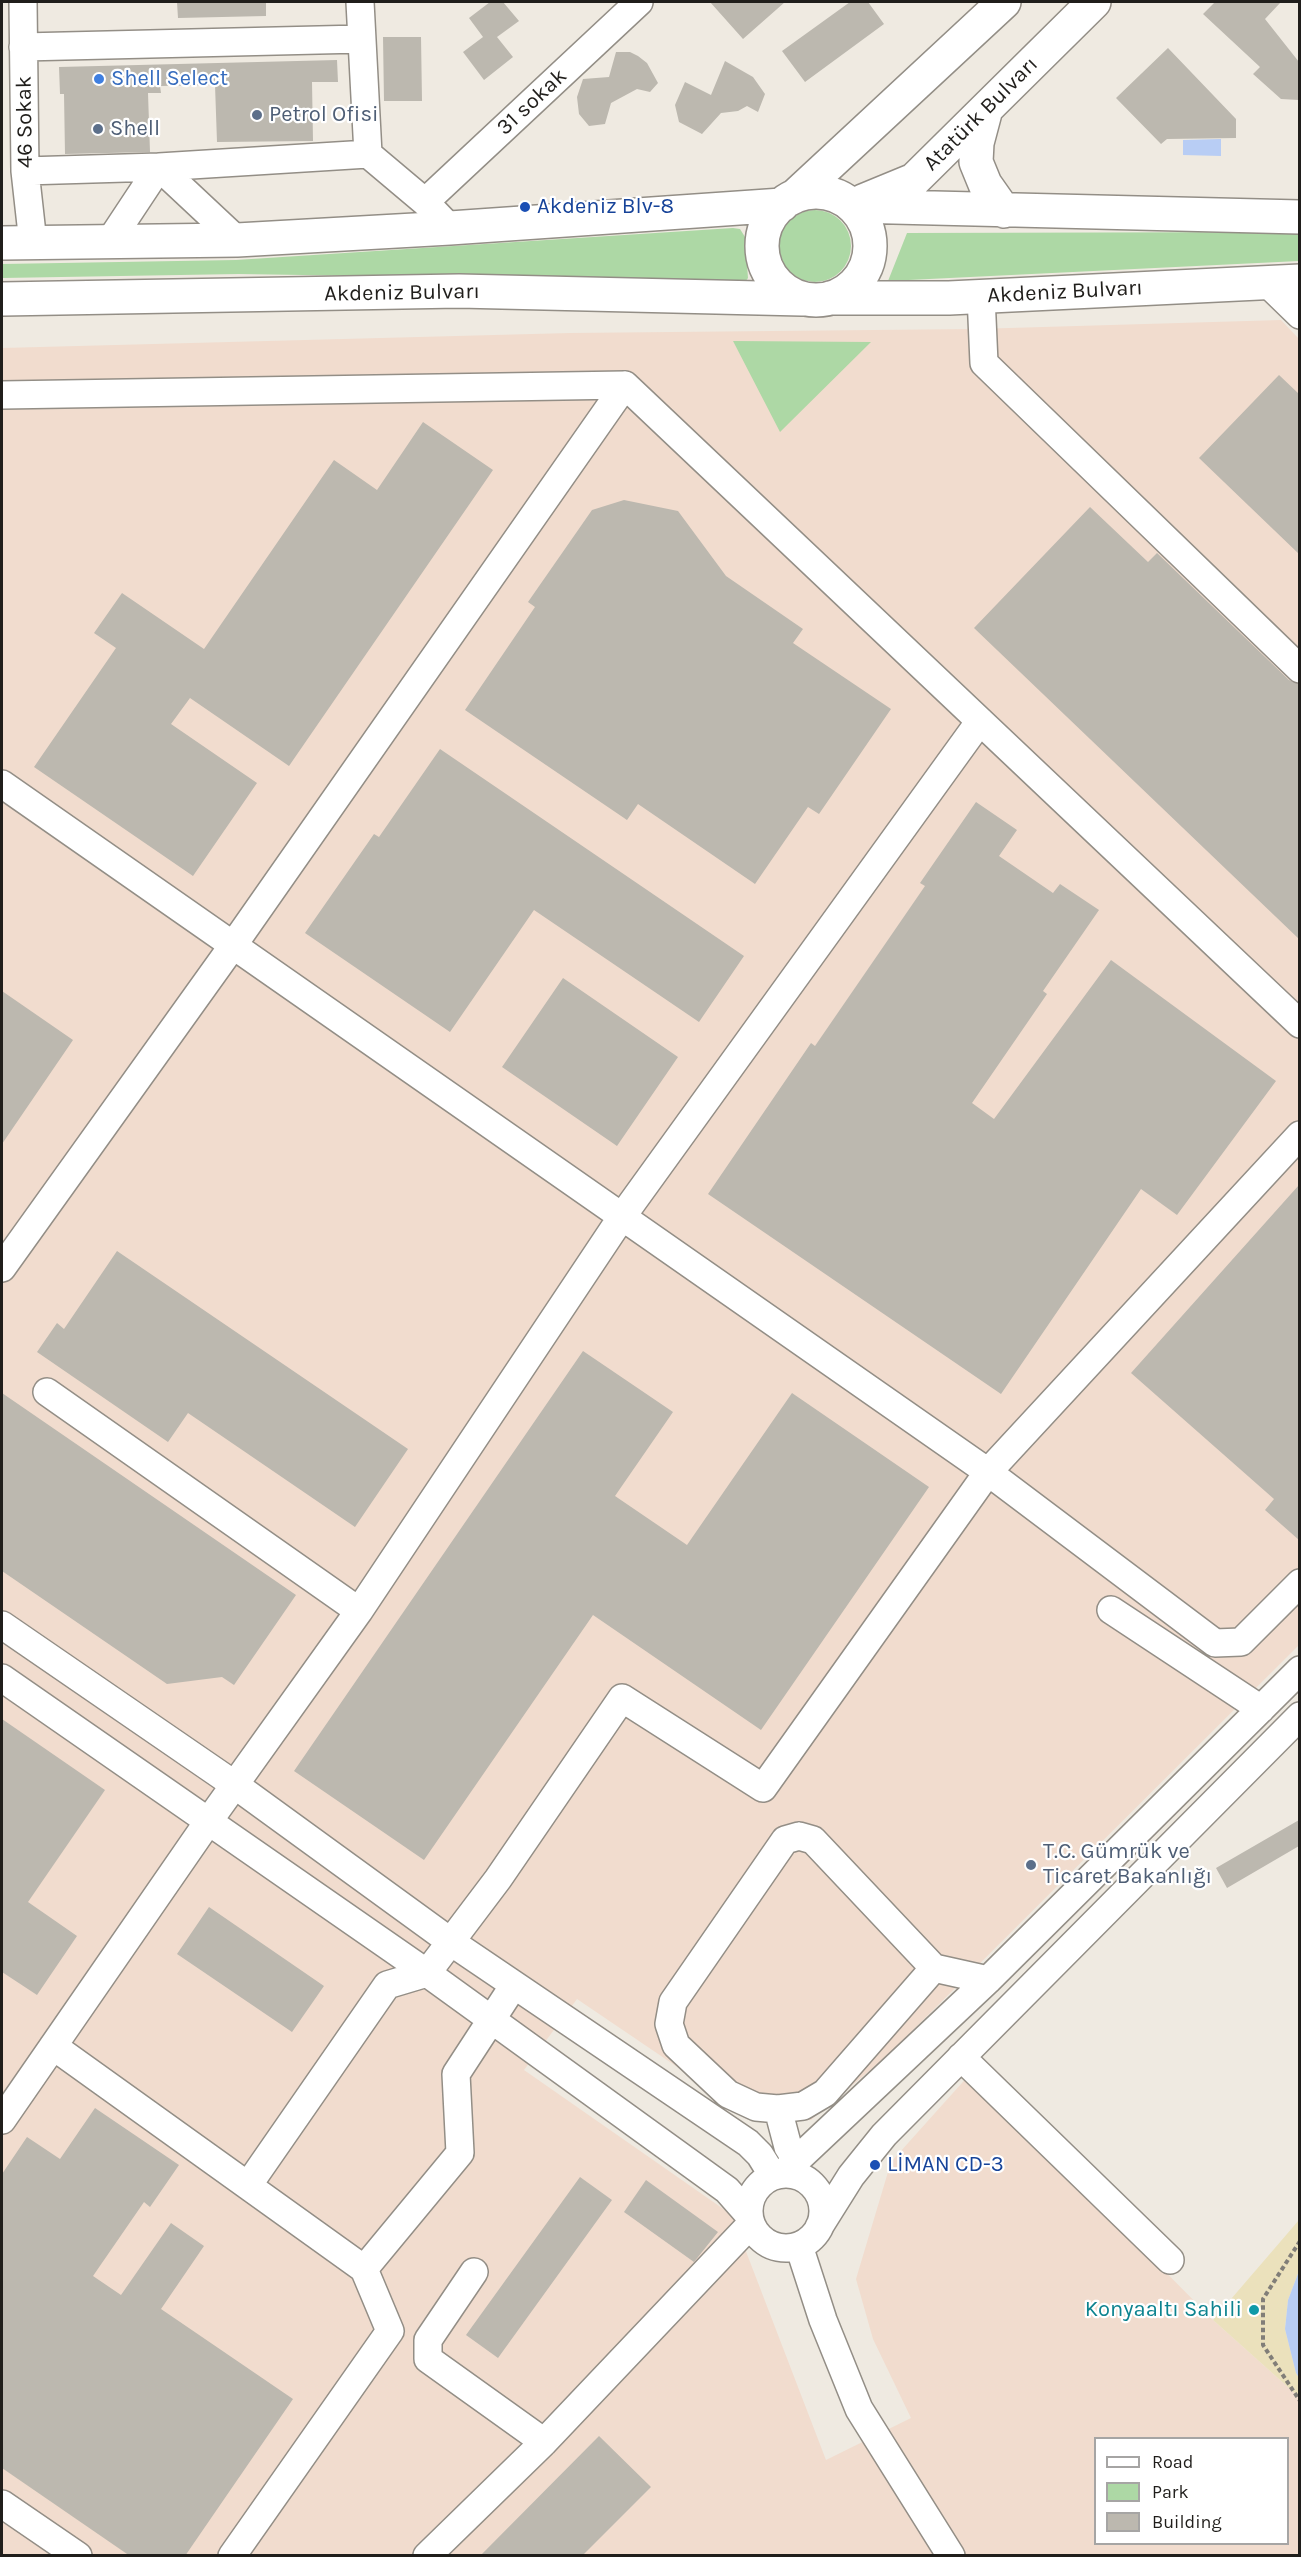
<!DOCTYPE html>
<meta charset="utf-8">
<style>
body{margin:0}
#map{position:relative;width:1301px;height:2557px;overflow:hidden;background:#efeae1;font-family:Karla,sans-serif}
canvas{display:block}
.frame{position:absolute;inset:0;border:3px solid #201e1b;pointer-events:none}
.legend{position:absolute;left:1094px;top:2437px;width:195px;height:108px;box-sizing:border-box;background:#fff;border:2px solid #a6a5a4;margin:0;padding:8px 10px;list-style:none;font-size:18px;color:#201e1b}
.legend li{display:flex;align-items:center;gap:12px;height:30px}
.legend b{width:30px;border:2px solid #a6a5a4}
</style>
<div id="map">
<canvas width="1301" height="2557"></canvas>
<div class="frame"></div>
<ul class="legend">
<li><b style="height:8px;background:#fff"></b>Road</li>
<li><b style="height:16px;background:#add8a5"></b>Park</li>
<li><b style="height:16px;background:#bcb8af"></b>Building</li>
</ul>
</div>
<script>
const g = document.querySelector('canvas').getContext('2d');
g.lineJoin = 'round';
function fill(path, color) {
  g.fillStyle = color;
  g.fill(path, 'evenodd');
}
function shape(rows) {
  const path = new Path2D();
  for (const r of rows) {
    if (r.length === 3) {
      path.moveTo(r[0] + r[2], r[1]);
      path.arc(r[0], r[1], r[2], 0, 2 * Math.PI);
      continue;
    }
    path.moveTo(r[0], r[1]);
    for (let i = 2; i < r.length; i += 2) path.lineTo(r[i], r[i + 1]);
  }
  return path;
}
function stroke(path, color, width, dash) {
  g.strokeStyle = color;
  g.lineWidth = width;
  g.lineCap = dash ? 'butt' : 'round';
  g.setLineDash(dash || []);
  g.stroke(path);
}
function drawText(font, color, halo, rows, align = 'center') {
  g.font = font + ' Karla,sans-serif';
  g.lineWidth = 4.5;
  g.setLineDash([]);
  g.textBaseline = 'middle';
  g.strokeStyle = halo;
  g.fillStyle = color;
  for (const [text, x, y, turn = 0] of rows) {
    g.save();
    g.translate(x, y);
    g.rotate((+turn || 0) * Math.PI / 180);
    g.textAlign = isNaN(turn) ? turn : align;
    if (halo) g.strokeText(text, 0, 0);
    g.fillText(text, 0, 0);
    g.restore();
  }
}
const industrial = shape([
 [1281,320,1299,339,1299,1645,888,2055,811,2120,757,2121,577,1999,524,2070,732,2215,826,2460,911,2418,873,2339,856,2279,891,2162,970,2074,1213,2320,1299,2397,1299,2555,2,2555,2,348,570,333,975,329],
 [1096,2438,1288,2438,1288,2544,1096,2544]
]);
const green = shape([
 [815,246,36],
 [733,228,740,229,745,237,748,278,745,282,239,274,2,278,2,264,236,260],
 [1299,232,1299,261,888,281,907,233],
 [733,341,871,342,780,432]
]);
const sand = shape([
 [1299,2220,1299,2271,1288,2300,1285,2329,1296,2373,1299,2378,1299,2397,1213,2320]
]);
const water = shape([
 [1221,139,1221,156,1183,155,1183,140],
 [1299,2271,1299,2378,1296,2373,1285,2329,1288,2300]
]);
const building = shape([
 [177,2,266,2,266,16,178,18],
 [490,2,503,2,519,21,497,37,513,57,484,80,463,52,483,37,469,18],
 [710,2,785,2,743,39],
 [850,2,868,2,884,24,805,82,782,51],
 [1215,2,1281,2,1265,19,1299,62,1299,100,1281,99,1253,74,1260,67,1203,14],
 [383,37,421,37,422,101,384,101],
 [1168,48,1236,119,1236,138,1167,139,1161,144,1116,98],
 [616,52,630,52,638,56,647,63,658,83,650,92,637,89,611,103,605,124,589,126,579,114,577,97,583,79,609,77],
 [337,60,338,82,312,82,313,141,217,142,215,85,160,86,161,93,148,93,150,152,65,154,64,94,60,94,59,67],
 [725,61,753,77,765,94,758,112,747,106,738,111,721,113,702,134,679,122,675,105,685,82,711,95],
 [1279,375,1299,394,1299,554,1199,458],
 [423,422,493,470,289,766,190,698,171,724,257,783,193,876,34,767,116,648,94,633,122,593,204,649,334,460,377,490],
 [624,500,678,511,726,576,803,629,793,643,891,709,819,814,808,807,755,884,638,804,627,820,465,710,535,607,528,602,592,510],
 [1090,507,1148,562,1157,553,1289,680,1299,684,1299,939,974,628],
 [440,749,744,956,699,1022,534,910,450,1032,305,933,374,834,379,837],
 [976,802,1017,830,999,856,1053,893,1060,884,1099,910,1043,991,1047,994,972,1103,994,1119,1111,960,1276,1081,1177,1215,1141,1189,1001,1394,708,1194,811,1043,815,1046,925,886,920,883],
 [563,978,678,1057,617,1146,502,1067],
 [2,991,73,1040,2,1144],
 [1299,1185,1299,1540,1265,1510,1274,1499,1131,1373],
 [117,1251,408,1449,355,1527,188,1413,168,1442,37,1352,57,1323,64,1329],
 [583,1351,673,1412,615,1496,687,1545,792,1393,929,1487,761,1730,593,1615,424,1860,294,1771],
 [2,1393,296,1595,234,1685,222,1677,167,1684,2,1571],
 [2,1719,105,1790,28,1902,77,1936,37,1995,2,1972],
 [1299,1820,1299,1846,1227,1888,1216,1868],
 [209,1907,324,1986,292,2032,177,1954],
 [95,2108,179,2165,150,2207,144,2202,93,2276,121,2295,171,2223,204,2246,161,2309,293,2399,185,2556,130,2556,2,2468,2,2174,27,2137,60,2159],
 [580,2177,612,2200,498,2358,466,2335],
 [646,2180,718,2232,694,2262,624,2212],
 [599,2436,651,2487,582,2556,480,2556]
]);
const path = shape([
 [1300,2241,1263,2299,1263,2345,1300,2401]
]);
const minor = shape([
 [23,2,25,171,33,243],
 [360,2,368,154],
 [23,47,361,39],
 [25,171,159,167,237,240],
 [425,202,639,2],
 [110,241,159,167,368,154,425,202,450,228],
 [1266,282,1300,315],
 [981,296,984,363,1300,669],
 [2,395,625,385,1300,1024],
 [2,784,988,1472,1215,1643,1241,1642,1300,1583],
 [2,1268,234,944,625,385],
 [47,1392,359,1611],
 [1111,1610,1261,1709],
 [2,1625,235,1785,451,1942,748,2143,760,2155,773,2176],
 [2,1678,427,1973,727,2190,749,2215],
 [799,1836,813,1840,934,1968,825,2093,803,2106,778,2109,756,2107,728,2094,676,2045,669,2024,673,2002,785,1840,799,1836],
 [934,1968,988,1980],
 [53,2046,364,2269,460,2153,456,2074,514,1985],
 [961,2057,1170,2260],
 [778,2109,788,2147,796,2160],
 [2,2120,208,1822,359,1611,621,1218,980,721],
 [782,2174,988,1980,1300,1670],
 [786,2211,37],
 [249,2184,387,1985,427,1973,498,1879,622,1698,763,1788,988,1472,1300,1135],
 [819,2227,851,2176,884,2135,1300,1716],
 [799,2246,823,2320,859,2409,951,2556],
 [474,2272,428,2340,428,2359,544,2442],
 [2,2504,78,2556],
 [232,2556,390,2331,364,2269],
 [427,2556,544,2442,751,2224]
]);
const major = shape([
 [986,109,977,143,976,162,985,184,1004,211],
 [816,246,54],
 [794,197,1004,2],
 [863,201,914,180,1094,2],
 [853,206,1300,217],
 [2,243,237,240,450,228,782,205],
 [830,298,949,298,1300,281],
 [2,299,459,291,802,299]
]);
const markers = [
 [99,79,6,"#3f7fe0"],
 [257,115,6,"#5c6f8a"],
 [98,129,6,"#5c6f8a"],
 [525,207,6,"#1a4fb4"],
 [1031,1865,6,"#5c6f8a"],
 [875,2165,6,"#1a4fb4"],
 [1254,2310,6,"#0f9aa8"]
];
const shopNames = [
 ["Shell Select",111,79]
];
const streetNames = [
 ["31 sokak",532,102,-43],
 ["Atatürk Bulvarı",981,114,-45],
 ["46 Sokak",25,122,-91],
 ["Akdeniz Bulvarı",1065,292,-3],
 ["Akdeniz Bulvarı",402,293,-1]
];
const serviceNames = [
 ["Petrol Ofisi",269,115],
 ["Shell",110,129],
 ["T.C. Gümrük ve",1043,1852],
 ["Ticaret Bakanlığı",1043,1877]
];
const transitNames = [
 ["Akdeniz Blv-8",537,207],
 ["LİMAN CD-3",887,2165]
];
const cultureNames = [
 ["Konyaaltı Sahili",1242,2310]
];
fill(industrial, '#f1dcce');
fill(green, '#add8a5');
fill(sand, '#ebe1bc');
fill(water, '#b8cdf4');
fill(building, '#bcb8af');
stroke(minor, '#938e86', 30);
stroke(major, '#938e86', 36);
stroke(path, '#817e78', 4, [4.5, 3]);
stroke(minor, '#fff', 27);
stroke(major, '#fff', 33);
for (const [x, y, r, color] of markers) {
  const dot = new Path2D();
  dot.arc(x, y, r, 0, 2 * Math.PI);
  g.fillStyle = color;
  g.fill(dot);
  stroke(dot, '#fff', 2);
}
drawText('22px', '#366cbe', '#fff', shopNames, 'left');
drawText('22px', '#201e1b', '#fff', streetNames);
drawText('22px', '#4e5e75', '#fff', serviceNames, 'left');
drawText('22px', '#164399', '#fff', transitNames, 'left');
drawText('22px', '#0d838f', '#fff', cultureNames, 'right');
</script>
